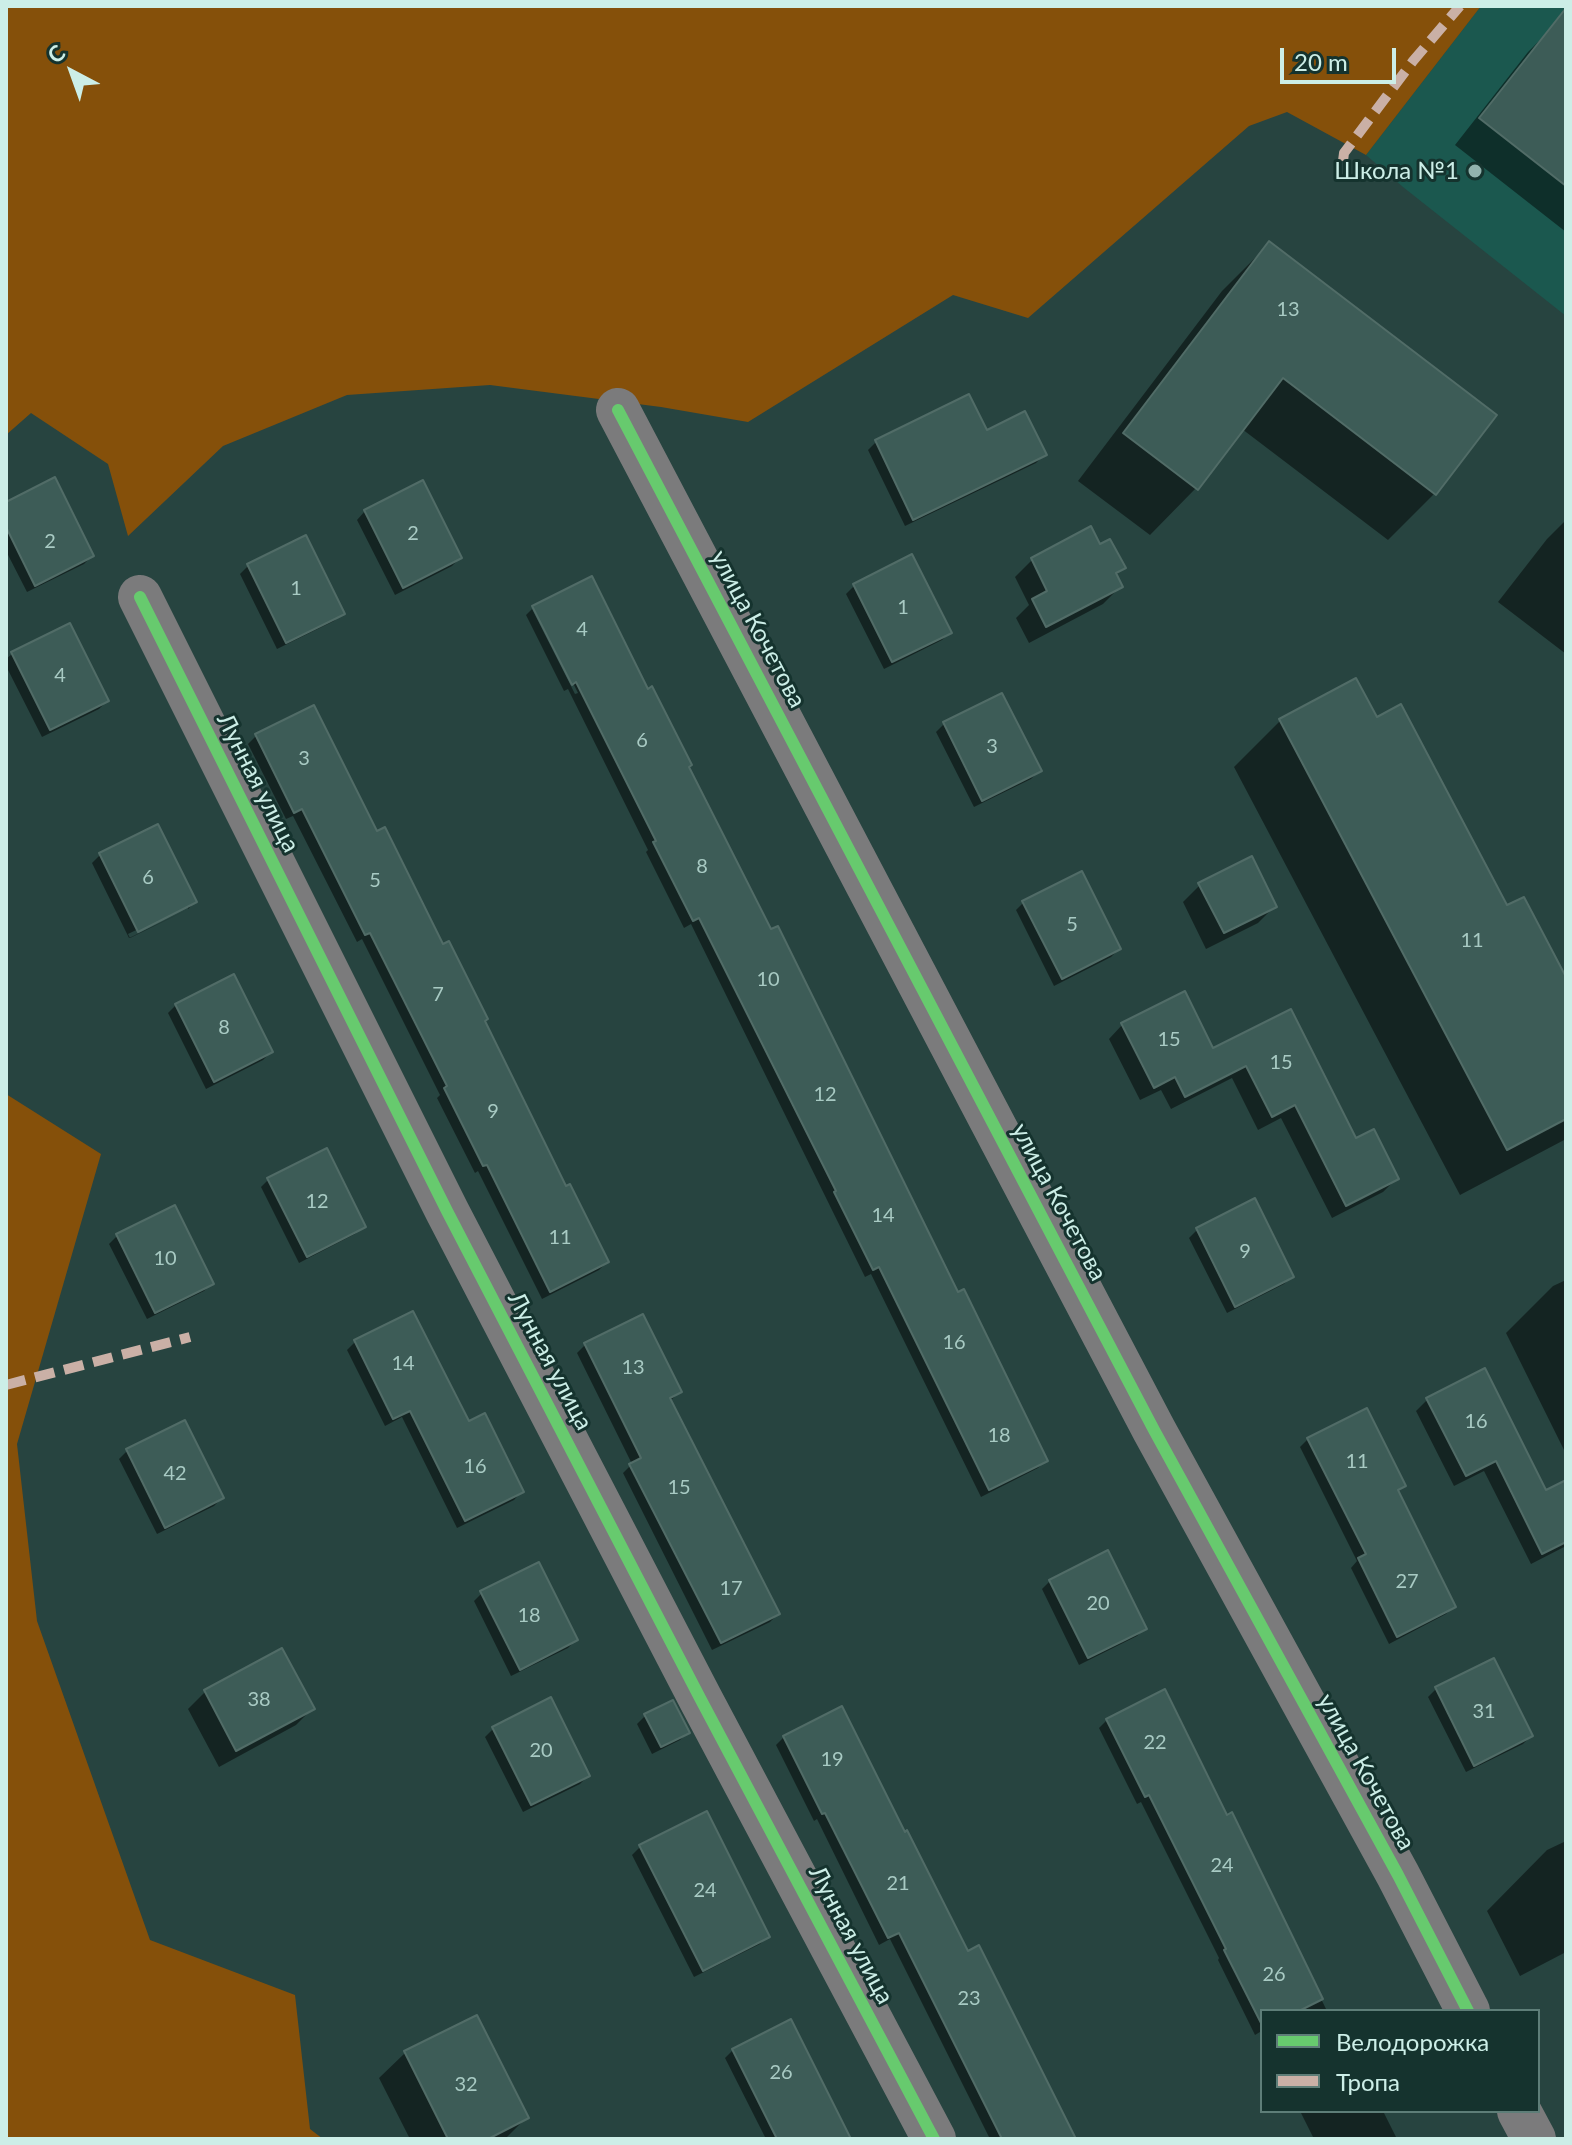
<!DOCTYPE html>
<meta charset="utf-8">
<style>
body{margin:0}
#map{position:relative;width:1572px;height:2145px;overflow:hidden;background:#274440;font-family:Lato,sans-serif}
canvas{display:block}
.frame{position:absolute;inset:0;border:8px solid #cceee7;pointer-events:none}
.legend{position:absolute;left:1260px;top:2009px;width:280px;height:104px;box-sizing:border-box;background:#15332e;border:2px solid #5e7e78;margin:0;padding:10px 14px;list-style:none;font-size:24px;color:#cceee7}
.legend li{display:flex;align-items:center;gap:16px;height:40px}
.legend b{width:40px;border:2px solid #5e7e78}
.north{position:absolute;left:32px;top:32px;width:80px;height:80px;-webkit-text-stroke:6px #15332e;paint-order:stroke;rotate:319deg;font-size:22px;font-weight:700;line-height:32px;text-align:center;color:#cceee7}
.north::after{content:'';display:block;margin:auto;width:28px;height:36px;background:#cceee7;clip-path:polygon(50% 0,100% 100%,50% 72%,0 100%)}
.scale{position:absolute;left:1280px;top:48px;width:116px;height:36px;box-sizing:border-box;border:4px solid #cceee7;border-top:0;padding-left:10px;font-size:24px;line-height:28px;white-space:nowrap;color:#cceee7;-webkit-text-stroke:6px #15332e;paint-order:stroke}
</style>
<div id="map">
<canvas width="1572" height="2145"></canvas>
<div class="frame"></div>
<ul class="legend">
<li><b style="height:10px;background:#67ca6e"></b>Велодорожка</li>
<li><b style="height:10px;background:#cab0a6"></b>Тропа</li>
</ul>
<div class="north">С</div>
<div class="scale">20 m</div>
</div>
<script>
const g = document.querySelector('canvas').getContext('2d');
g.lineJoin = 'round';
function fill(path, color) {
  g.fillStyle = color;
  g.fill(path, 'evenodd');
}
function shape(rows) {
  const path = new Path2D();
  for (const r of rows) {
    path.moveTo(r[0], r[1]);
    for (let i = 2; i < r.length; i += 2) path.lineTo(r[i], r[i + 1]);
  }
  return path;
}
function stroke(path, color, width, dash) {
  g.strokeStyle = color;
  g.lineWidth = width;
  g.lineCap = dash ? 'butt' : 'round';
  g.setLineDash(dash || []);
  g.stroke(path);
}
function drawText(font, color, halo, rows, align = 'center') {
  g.font = font + ' Lato,sans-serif';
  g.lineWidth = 6;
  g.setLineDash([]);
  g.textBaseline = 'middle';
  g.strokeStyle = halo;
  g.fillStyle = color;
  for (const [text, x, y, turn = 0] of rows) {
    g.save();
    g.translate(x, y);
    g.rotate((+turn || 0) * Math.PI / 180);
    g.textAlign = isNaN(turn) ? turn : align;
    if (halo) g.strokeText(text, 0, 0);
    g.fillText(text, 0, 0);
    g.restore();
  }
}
const built = shape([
 [1481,6,1566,6,1566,316,1403,187,1366,155]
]);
const green = shape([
 [6,6,1481,6,1366,155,1287,112,1249,126,1028,318,953,295,748,422,661,407,490,385,347,395,223,446,128,536,108,464,31,413,6,435],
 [6,1094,101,1154,17,1444,37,1621,150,1940,295,1995,310,2129,323,2139,6,2139]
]);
const shadow = shape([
 [1554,26,1566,36,1566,232,1455,145,1528,52],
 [1269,244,1435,493,1388,540,1242,429,1196,488,1150,535,1078,481,1222,291],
 [968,396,986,433,1044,455,1036,463,905,526,868,450,876,442],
 [6,504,92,556,84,564,27,592,6,551],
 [365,511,460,558,452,566,395,595,357,520],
 [1566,520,1566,654,1498,602,1547,539],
 [1090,529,1099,547,1123,567,1115,576,1120,587,1103,604,1029,643,1016,618,1029,605,1015,577,1032,560],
 [305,538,342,613,334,621,277,649,240,574,248,566],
 [854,586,950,632,942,640,884,669,846,594],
 [535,607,687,767,957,1294,1046,1460,1038,1468,981,1497,871,1274,865,1277,691,924,684,928,646,852,648,850,568,689,564,691,526,615,532,609,575,694,578,693],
 [12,654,107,701,99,709,42,737,6,666,6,659],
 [1281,720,1376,720,1506,908,1566,981,1566,1139,1460,1195,1234,767],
 [944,724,1039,771,1031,779,974,807,936,732],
 [256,736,376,833,442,946,483,1021,566,1188,607,1262,599,1270,542,1299,478,1171,475,1173,437,1098,440,1095,362,939,357,942,293,816,286,819,248,744],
 [157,827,195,902,188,909,188,905,128,934,130,938,187,910,129,938,92,863,100,855],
 [1200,885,1275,906,1258,923,1206,949,1183,902],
 [1024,902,1119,949,1111,957,1054,986,1016,910],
 [176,1005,271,1052,263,1060,206,1089,168,1013],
 [1291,1012,1355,1141,1397,1178,1383,1192,1332,1218,1281,1118,1258,1130,1232,1078,1171,1109,1161,1090,1140,1100,1109,1039,1122,1025,1212,1051],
 [269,1179,363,1226,355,1234,299,1263,261,1187],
 [1197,1230,1292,1276,1284,1284,1227,1313,1189,1238],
 [117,1236,212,1283,204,1291,147,1319,109,1244],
 [1566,1280,1566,1454,1506,1333,1553,1286],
 [642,1317,680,1392,670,1401,778,1614,770,1622,712,1650,623,1473,632,1464,577,1353,585,1345],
 [355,1342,468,1424,522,1491,514,1500,457,1528,402,1417,385,1426,347,1350],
 [1428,1399,1545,1492,1566,1482,1566,1546,1531,1564,1484,1471,1454,1486,1416,1411],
 [1308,1439,1404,1486,1397,1492,1454,1606,1446,1614,1389,1644,1351,1568,1357,1561,1300,1447],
 [127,1451,222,1498,214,1506,157,1534,119,1459],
 [1050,1581,1145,1628,1137,1636,1079,1665,1042,1589],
 [482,1593,576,1640,568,1648,511,1676,474,1601],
 [282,1650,313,1708,296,1725,219,1767,188,1709,205,1692],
 [1436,1689,1531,1736,1523,1744,1466,1772,1428,1697],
 [645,1716,688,1732,680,1740,652,1754,637,1724],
 [1107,1720,1226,1817,1231,1815,1327,2011,1262,2011,1262,2035,1260,2032,1255,2035,1218,1960,1219,1958,1141,1802,1137,1804,1099,1728],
 [493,1729,588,1776,580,1784,523,1812,485,1737],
 [784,1737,967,1953,1074,2139,990,2139,890,1939,879,1945,817,1819,814,1821,776,1745],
 [1566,1841,1566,1952,1520,1976,1487,1911,1547,1850],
 [640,1847,768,1936,760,1944,694,1977,632,1855],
 [476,2017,526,2118,505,2139,410,2139,379,2078,405,2053],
 [733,2050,849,2139,766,2139,725,2058],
 [1300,2111,1383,2111,1397,2139,1314,2139]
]);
const building = shape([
 [1566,8,1566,186,1479,118,1566,8],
 [1269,241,1497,415,1436,495,1283,378,1198,490,1123,433,1269,241],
 [969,394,987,430,1025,411,1047,455,913,520,875,440,969,394],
 [55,477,94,556,35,586,6,527,6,502,55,477],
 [423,480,462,558,403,588,364,510,423,480],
 [1091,526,1100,544,1110,539,1126,568,1116,573,1123,587,1046,627,1032,599,1047,591,1031,558,1091,526],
 [306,535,345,614,286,643,247,564,306,535],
 [912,554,952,633,892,662,853,584,912,554],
 [592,576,648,689,652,686,692,765,689,767,771,929,778,926,958,1292,964,1289,1048,1461,989,1490,879,1267,873,1270,834,1192,836,1191,699,918,693,921,653,842,656,841,576,682,572,685,532,606,592,576],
 [70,623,109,701,50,730,11,652,70,623],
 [1356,678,1377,717,1401,704,1507,905,1524,897,1566,977,1566,1119,1507,1150,1279,719,1356,678],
 [1002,693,1042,771,982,801,943,722,1002,693],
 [314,705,377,831,385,827,443,944,449,941,488,1019,485,1021,566,1186,570,1184,609,1262,550,1292,487,1165,483,1166,444,1088,447,1086,370,933,365,935,302,809,294,813,255,734,314,705],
 [158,824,197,902,138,932,99,853,158,824],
 [1252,856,1277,907,1224,933,1198,883,1252,856],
 [1082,871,1121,949,1062,979,1022,901,1082,871],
 [234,974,273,1052,214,1082,175,1004,234,974],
 [1185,991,1213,1048,1291,1009,1356,1138,1374,1129,1399,1179,1346,1206,1295,1105,1272,1117,1246,1066,1185,1097,1175,1077,1154,1088,1121,1023,1185,991],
 [327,1148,366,1227,307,1257,267,1178,327,1148],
 [1255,1198,1294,1277,1235,1307,1196,1228,1255,1198],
 [175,1205,214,1284,155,1313,116,1234,175,1205],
 [413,1311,469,1421,485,1413,524,1492,465,1521,410,1411,393,1419,354,1340,413,1311],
 [643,1314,682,1392,670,1398,780,1614,721,1643,629,1464,641,1458,584,1343,643,1314],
 [1485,1368,1546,1490,1566,1480,1566,1542,1542,1554,1496,1461,1466,1476,1426,1398,1485,1368],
 [1367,1408,1406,1486,1398,1490,1456,1607,1397,1637,1358,1558,1366,1554,1307,1438,1367,1408],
 [185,1420,224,1498,165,1528,126,1449,185,1420],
 [1108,1550,1147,1629,1088,1658,1049,1580,1108,1550],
 [539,1562,578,1640,520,1670,480,1591,539,1562],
 [282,1648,315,1709,236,1751,204,1690,282,1648],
 [1494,1658,1533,1736,1474,1766,1435,1687,1494,1658],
 [1165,1689,1227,1815,1232,1812,1323,1999,1299,2011,1262,2011,1262,2025,1224,1950,1226,1949,1149,1795,1145,1797,1106,1719,1165,1689],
 [551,1697,590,1776,531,1805,492,1727,551,1697],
 [673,1700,690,1733,661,1747,644,1714,673,1700],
 [842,1706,905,1832,907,1830,968,1951,979,1945,1076,2139,1002,2139,899,1933,888,1938,825,1813,822,1814,783,1736,842,1706],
 [707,1811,770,1937,703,1971,639,1845,707,1811],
 [477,2015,529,2118,488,2139,448,2139,404,2051,477,2015],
 [791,2019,851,2139,777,2139,732,2049,791,2019]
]);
const minor = shape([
 [618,410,1154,1430,1398,1875,1468,2011],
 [140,597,447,1211,700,1698,934,2139],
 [1519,2111,1534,2139]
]);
const quiet = shape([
 [1343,161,1344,153,1413,61,1460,6],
 [6,1385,190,1337]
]);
const cycleway = shape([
 [618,410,1154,1430,1398,1875,1468,2011],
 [140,597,447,1211,700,1698,934,2139]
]);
const markers = [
 [1475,171,8,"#92b2ad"]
];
const numberNames = [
 ["13",1288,310],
 ["2",413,534],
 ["2",50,542],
 ["1",296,589],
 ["1",903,608],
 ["4",582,630],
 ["4",60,676],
 ["6",642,741],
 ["3",992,747],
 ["3",304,759],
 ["8",702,867],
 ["6",148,878],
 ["5",375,881],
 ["5",1072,925],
 ["11",1472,941],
 ["10",768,980],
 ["7",438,995],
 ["8",224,1028],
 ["15",1169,1040],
 ["15",1281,1063],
 ["12",825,1095],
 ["9",493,1112],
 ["12",317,1202],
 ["14",883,1216],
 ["11",560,1238],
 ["9",1245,1252],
 ["10",165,1259],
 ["16",954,1343],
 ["14",403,1364],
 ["13",633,1368],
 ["16",1476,1422],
 ["18",999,1436],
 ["11",1357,1462],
 ["16",475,1467],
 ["42",175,1474],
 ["15",679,1488],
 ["27",1407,1582],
 ["17",731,1589],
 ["20",1098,1604],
 ["18",529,1616],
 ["38",259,1700],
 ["31",1484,1712],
 ["22",1155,1743],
 ["20",541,1751],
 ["19",832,1760],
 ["24",1222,1866],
 ["21",898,1884],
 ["24",705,1891],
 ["26",1274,1975],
 ["23",969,1999],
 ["26",781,2073],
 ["32",466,2085]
];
const poiNames = [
 ["Школа №1",1459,171]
];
const streetNames = [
 ["улица Кочетова",758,629,62],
 ["Лунная улица",258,783,63],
 ["улица Кочетова",1059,1202,62],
 ["Лунная улица",550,1361,62],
 ["улица Кочетова",1366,1772,61],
 ["Лунная улица",851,1935,62]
];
fill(built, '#1b584f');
fill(green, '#85500a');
fill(shadow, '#0007');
fill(building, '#3d5c57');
stroke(building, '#516c67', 2);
stroke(minor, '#7b7b7c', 44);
stroke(quiet, '#cab0a6', 10, [20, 10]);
stroke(cycleway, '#67ca6e', 12);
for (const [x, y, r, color] of markers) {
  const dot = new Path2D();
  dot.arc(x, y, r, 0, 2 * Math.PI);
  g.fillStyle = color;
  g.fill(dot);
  stroke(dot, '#15332e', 3);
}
drawText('20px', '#a8cac3', null, numberNames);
drawText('24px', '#cceee7', '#15332e', poiNames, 'right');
drawText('24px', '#cceee7', '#15332e', streetNames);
</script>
